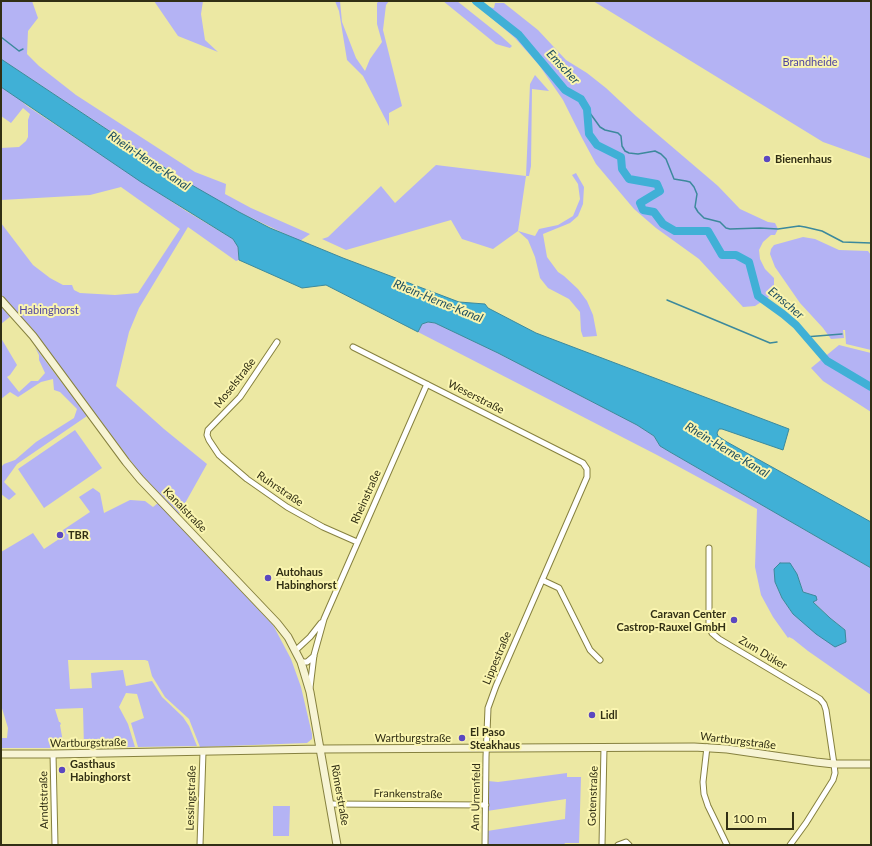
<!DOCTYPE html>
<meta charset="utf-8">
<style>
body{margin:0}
#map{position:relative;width:872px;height:846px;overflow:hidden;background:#ece8a3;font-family:Lato,sans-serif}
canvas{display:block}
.frame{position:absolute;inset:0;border:2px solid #312f14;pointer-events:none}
.scale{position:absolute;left:726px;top:812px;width:68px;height:18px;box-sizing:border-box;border:2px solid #312f14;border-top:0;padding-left:5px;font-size:12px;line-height:14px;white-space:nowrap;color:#312f14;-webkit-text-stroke:3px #faf5b0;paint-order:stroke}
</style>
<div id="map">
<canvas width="872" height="846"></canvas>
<div class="frame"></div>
<div class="scale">100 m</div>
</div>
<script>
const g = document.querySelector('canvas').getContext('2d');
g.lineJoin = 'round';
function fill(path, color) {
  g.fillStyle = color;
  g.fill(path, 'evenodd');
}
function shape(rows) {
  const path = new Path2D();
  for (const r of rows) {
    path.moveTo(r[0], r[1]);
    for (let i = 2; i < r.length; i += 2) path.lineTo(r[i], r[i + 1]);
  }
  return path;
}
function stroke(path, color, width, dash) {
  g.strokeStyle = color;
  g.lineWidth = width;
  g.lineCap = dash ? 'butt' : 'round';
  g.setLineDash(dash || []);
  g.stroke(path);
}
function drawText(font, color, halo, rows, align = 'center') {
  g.font = font + ' Lato,sans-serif';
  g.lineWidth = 4;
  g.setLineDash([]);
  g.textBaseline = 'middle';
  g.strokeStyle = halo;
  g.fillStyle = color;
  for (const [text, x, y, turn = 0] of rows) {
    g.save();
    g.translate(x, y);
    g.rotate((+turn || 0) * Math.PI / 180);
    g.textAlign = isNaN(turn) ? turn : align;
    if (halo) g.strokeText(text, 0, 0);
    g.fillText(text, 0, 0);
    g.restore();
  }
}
const green = shape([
 [1,1,32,1,38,18,28,31,27,54,39,66,76,95,195,172,226,184,225,194,251,208,310,234,300,241,239,212,205,194,1,59],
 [154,1,203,1,201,14,205,40,218,52,178,36],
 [335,1,340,1,342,22,356,58,365,71,370,59,382,42,377,24,377,3,379,1,389,1,386,5,383,30,402,106,389,113,389,126,363,76,347,60,339,11],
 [443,1,457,1,501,36,512,46,510,48,496,44],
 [593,1,871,1,871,159,823,142],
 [495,3,504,3,538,30,566,60,587,73,606,88,636,116,718,186,740,209,768,222,775,223,778,229,775,235,771,235,763,242,759,250,760,259,765,269,774,278,774,289,769,297,755,306,743,307,699,259,656,228,634,209,596,164,582,138,563,100,539,65,515,38,482,10,488,7,494,8],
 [535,75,549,91,532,89,531,166,529,176,526,176,518,231,535,236,539,229,558,225,573,216,580,199,578,184,572,175,576,173,584,187,583,204,578,216,570,223,543,234,547,257,558,272,564,276,578,289,587,301,593,315,597,336,583,337,581,331,580,312,569,299,548,288,540,278,535,257,528,240,518,231,493,249,462,239,451,220,346,250,322,239,328,237,381,186,395,203,436,165,526,176,530,84],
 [1,87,18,98,27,106,186,211,233,239,238,247,239,260,236,261,188,227,139,308,129,332,116,386,164,429,207,464,179,514,139,472,30,326,18,314,11,316,1,324,1,223,33,265,50,278,63,285,72,285,74,290,80,293,115,295,138,293,180,229,121,187,90,195,1,200,1,148,19,147,26,141,28,137,28,120,30,114,23,108,11,123,1,116],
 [803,237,815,239,839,250,868,251,871,255,871,350,846,344,845,330,843,330,844,338,831,339,823,328,800,303,775,267,770,254,771,249,774,245],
 [428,322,435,323,498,353,637,425,654,436,660,446,670,452,871,568,871,695,808,651,793,639,789,637,788,638,773,617,761,595,755,567,757,509,657,455,418,332,422,324],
 [797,574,803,592,830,618,845,630,793,614,782,598,775,582],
 [1,338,17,365,10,375,7,377,19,392,31,381,38,381,45,373,39,360,39,355,35,347,87,416,17,464,4,482,16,494,9,500,1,494,1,467,4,464,15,460,36,442,74,418,77,409,60,392,54,390,53,379,41,382,18,397,10,392,1,399],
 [839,345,871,353,871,412,823,381,811,368],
 [75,430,102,468,44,508,18,469],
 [93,488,100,493,104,513,130,500,145,501,153,507,158,503,273,625,291,659,301,687,312,734,312,739,307,743,200,747,189,719,165,697,157,684,152,676,148,661,145,660,68,660,70,689,92,688,91,673,123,670,126,686,152,681,162,697,183,717,189,726,197,746,138,747,131,723,144,718,137,694,126,693,119,707,128,724,135,747,84,748,83,708,55,709,59,722,60,722,61,724,60,725,64,748,1,748,1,738,7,738,8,728,1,705,1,552,33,533,44,549,65,535,63,530,90,512,79,497],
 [567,773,567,777,581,777,579,843,565,843,564,845,487,845,487,831,565,819,566,799,487,811,488,781,498,782],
 [273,806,290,806,289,836,273,836]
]);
const water = shape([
 [1,59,183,180,239,212,270,228,343,258,459,302,485,304,488,308,536,333,789,429,783,450,722,429,719,429,717,433,718,436,727,442,871,522,871,568,670,452,660,446,654,436,637,425,498,353,435,323,428,322,422,324,418,332,326,285,302,288,239,260,238,247,233,239,141,182,1,87,1,59],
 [780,563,790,563,797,574,803,592,816,596,817,600,813,602,830,618,845,630,846,642,835,647,816,634,793,614,782,598,775,582,774,569,780,563]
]);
const stream = shape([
 [1,37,19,51,23,49],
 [587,109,600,127,605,130,618,133,621,136,622,146,625,151,629,153,638,154,655,151,661,154,666,159,674,179,686,181,690,182,694,187,697,194,695,207,698,212,704,218,720,222,726,228,730,229,760,228,778,229,799,226,805,227,822,231,843,242,871,243],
 [667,300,770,343,777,342],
 [805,337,842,334]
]);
const river = shape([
 [476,1,519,35,565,90,581,99,587,109,589,134,597,145,621,157,622,169,629,179,657,184,660,191,640,203,643,210,654,212,663,224,675,231,708,231,722,255,736,255,749,262,758,296,783,314,796,325,827,361,871,387]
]);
const minor = shape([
 [277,342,240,397,208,430,207,435,209,440,219,455,247,479,287,507,323,527,357,542],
 [353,347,583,463,587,469,587,477,496,686,488,708,486,757,485,845],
 [709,548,709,626,712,633,719,639,820,699,824,704,826,710,834,764,835,773,833,780,806,823,790,845],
 [542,580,559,588,590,650,600,660],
 [296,650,310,637,321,623],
 [301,662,307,662,314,656],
 [310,688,314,655,324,619,427,384],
 [707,747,703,782,704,794,708,806,727,845],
 [53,754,55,845],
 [331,804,486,805],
 [200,845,203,752],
 [602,845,604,747],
 [618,845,626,842,629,845]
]);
const secondary = shape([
 [1,300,33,336,126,462,140,479,277,623,288,637,301,662,310,692,337,845],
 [1,754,53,754,321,749,694,747,727,749,816,762,834,764,871,764]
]);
const markers = [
 [767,159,4,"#5b48c0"],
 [60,535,4,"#5b48c0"],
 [268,578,4,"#5b48c0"],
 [734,620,4,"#5b48c0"],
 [592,715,4,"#5b48c0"],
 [462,738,4,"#5b48c0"],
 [62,770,4,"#5b48c0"]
];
const parkNames = [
 ["Brandheide",810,62],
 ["Habinghorst",49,310]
];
const poiNames = [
 ["Bienenhaus",775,159],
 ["TBR",68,535],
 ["Autohaus",276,572],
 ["Habinghorst",276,585],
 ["Caravan Center",726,614,"right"],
 ["Castrop-Rauxel GmbH",726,627,"right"],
 ["Lidl",600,715],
 ["El Paso",470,732],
 ["Steakhaus",470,745],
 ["Gasthaus",70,764],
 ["Habinghorst",70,777]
];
const streetNames = [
 ["Moselstraße",235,383,-52],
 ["Weserstraße",476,397,27],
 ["Ruhrstraße",280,489,34],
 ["Rheinstraße",366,497,-66],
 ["Kanalstraße",185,510,46],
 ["Zum Düker",763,653,31],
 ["Lippestraße",497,658,-67],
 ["Wartburgstraße",413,738],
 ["Wartburgstraße",738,741,7],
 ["Wartburgstraße",88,743,-1],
 ["Frankenstraße",408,794,1],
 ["Römerstraße",340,795,80],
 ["Gotenstraße",593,796,-88],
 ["Am Urnenfeld",476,797,-89],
 ["Lessingstraße",191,798,-88],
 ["Arndtstraße",44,800,-91]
];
const waterNames = [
 ["Emscher",563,67,47],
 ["Rhein-Herne-Kanal",149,161,34],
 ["Rhein-Herne-Kanal",438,301,22],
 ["Emscher",786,303,40],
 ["Rhein-Herne-Kanal",727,450,31]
];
fill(green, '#b4b3f4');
fill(water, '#40b0d6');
stroke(water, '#3c899c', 1);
stroke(stream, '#3c899c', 1.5);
stroke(river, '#40b0d6', 8);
stroke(minor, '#86813f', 7);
stroke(secondary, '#86813f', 9);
stroke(minor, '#fff', 5);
stroke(secondary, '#f7f4d4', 7);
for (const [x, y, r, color] of markers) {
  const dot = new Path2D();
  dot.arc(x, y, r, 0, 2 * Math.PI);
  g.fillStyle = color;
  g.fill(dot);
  stroke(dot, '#faf5b0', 1.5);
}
drawText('11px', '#5045a1', '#faf5b0', parkNames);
drawText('bold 11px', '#312f14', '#faf5b0', poiNames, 'left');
drawText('11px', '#312f14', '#faf5b0', streetNames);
drawText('italic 12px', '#215060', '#faf5b0', waterNames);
</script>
